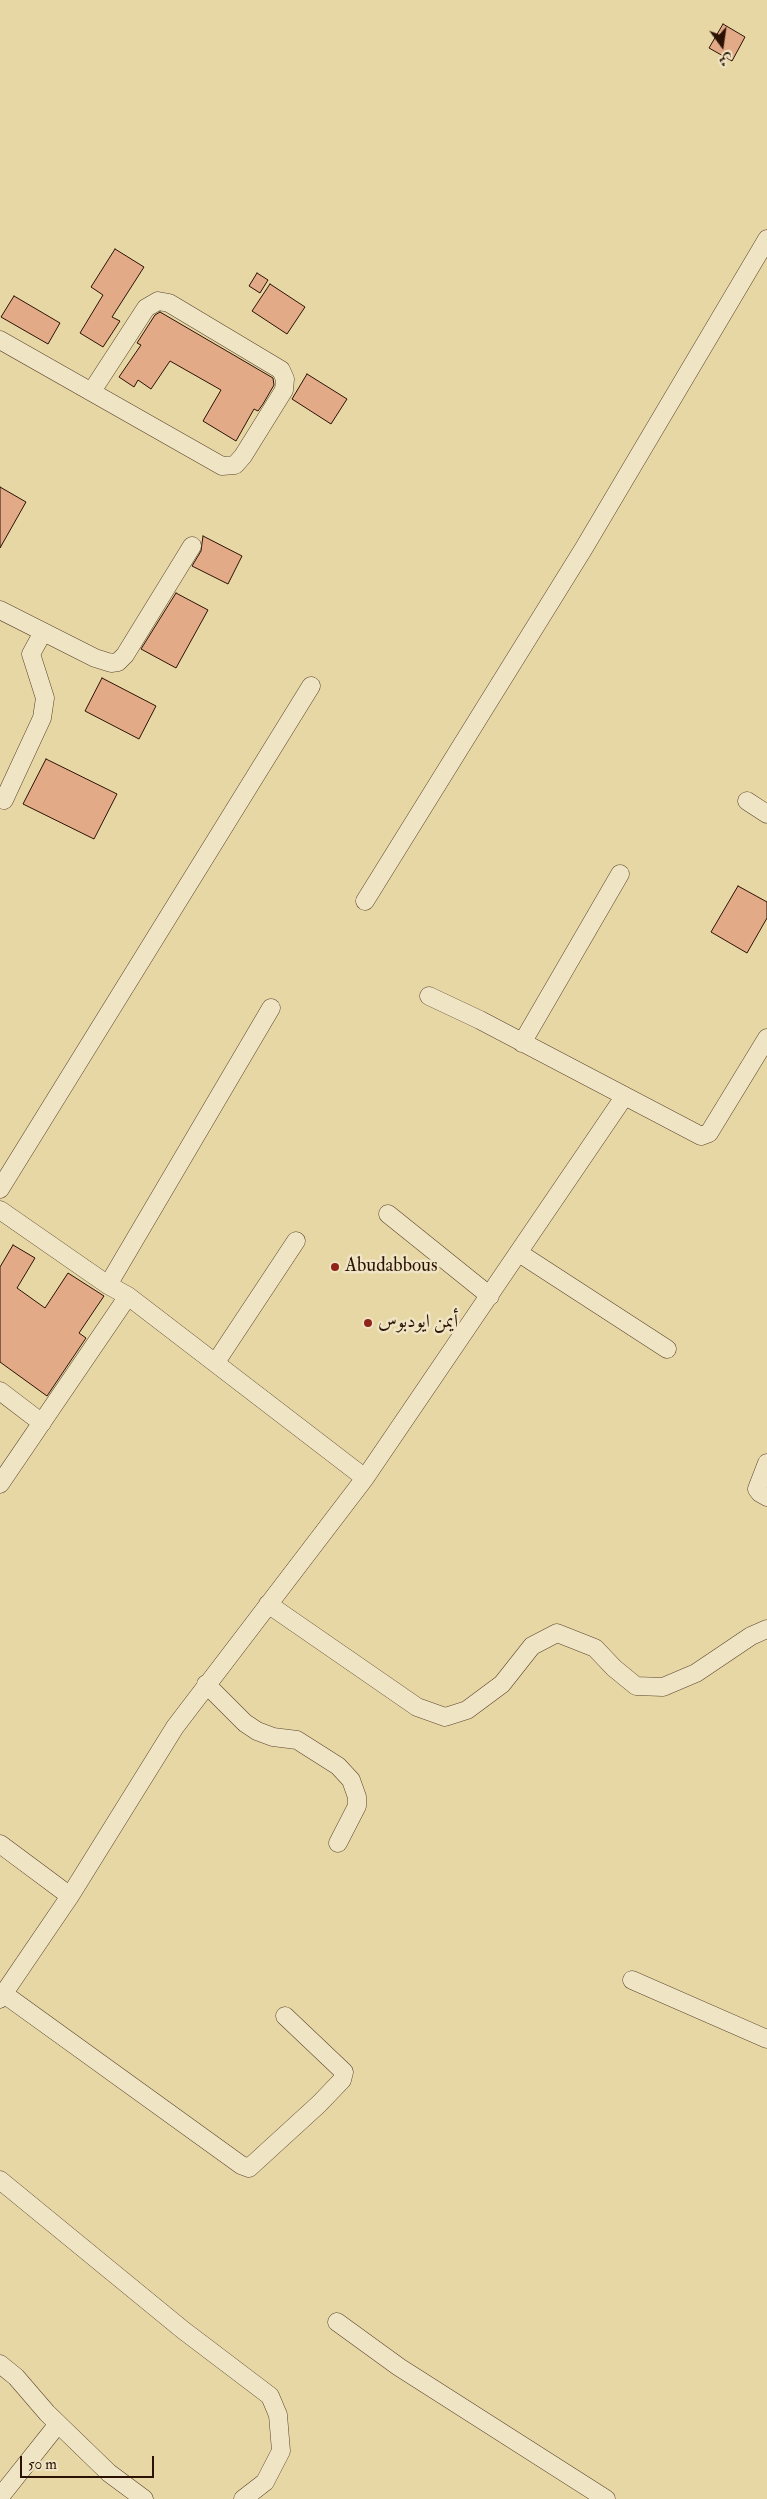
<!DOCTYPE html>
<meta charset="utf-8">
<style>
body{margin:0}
#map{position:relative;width:767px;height:2499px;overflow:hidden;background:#e7d7a5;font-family:"IM FELL Double Pica",Amiri,serif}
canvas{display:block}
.north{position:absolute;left:697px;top:20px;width:50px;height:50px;-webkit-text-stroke:4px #efe5c4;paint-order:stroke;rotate:166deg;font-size:14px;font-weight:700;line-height:20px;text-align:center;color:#2b1204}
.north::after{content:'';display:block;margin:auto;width:18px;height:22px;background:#2b1204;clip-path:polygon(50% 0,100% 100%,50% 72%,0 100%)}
.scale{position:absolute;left:20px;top:2456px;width:134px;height:22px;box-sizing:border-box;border:2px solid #2b1204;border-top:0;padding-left:6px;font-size:15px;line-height:18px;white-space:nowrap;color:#2b1204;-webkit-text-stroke:4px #efe5c4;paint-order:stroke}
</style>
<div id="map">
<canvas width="767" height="2499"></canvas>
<div class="north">ش</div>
<div class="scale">50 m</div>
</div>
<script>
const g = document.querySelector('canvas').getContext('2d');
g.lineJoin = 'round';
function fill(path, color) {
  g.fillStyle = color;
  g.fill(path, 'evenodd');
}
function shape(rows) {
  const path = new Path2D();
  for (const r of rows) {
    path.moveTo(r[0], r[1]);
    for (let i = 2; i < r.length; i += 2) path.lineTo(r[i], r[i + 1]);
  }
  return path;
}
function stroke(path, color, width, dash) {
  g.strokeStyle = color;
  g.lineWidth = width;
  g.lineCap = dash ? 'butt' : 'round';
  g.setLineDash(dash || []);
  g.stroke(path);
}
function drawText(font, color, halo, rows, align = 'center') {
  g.font = font + ' "IM FELL Double Pica",Amiri,serif';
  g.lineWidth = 5;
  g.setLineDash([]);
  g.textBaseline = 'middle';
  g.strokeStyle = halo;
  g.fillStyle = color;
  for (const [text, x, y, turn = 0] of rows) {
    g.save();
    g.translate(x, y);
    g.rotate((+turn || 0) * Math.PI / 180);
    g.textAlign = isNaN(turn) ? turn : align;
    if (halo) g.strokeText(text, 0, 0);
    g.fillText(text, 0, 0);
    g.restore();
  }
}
const building = shape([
 [723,24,745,37,732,61,709,48,723,24],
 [115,249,144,267,112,317,120,321,103,347,80,333,103,295,91,287,115,249],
 [257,273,268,280,260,293,249,286,257,273],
 [270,284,305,307,287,334,252,311,270,284],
 [14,296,60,323,48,344,1,317,14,296],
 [160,312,273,378,274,385,263,404,258,411,254,409,236,441,203,421,221,390,170,361,151,389,138,380,134,387,119,377,141,345,137,343,155,315,160,312],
 [307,374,347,399,331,424,292,399,307,374],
 [0,487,26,502,0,548,0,487],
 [203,536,242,556,228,584,192,566,201,551,203,536],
 [176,593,208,610,176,668,141,649,176,593],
 [102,678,156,706,139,739,85,711,102,678],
 [46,759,117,794,94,839,23,804,46,759],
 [738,886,767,902,767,918,747,953,711,932,738,886],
 [13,1245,35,1258,17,1288,45,1308,68,1273,104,1296,79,1333,86,1338,47,1396,0,1362,0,1267,13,1245]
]);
const street = shape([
 [0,340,222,466,235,465,243,456,284,390,285,379,281,370,169,303,158,301,146,308,92,391],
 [0,610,95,658,111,663,118,662,125,655,192,546],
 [4,800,42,718,45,698,31,654,43,632],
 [747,801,767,814],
 [365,901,584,548,767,239],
 [429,996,480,1020,701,1136,709,1133,767,1038],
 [522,1043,620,874],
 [0,1189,311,686],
 [0,1210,108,1285,128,1296,365,1478],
 [388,1214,490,1296],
 [519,1253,667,1349],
 [108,1285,271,1008],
 [216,1362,296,1241],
 [0,1391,42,1423],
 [767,1463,757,1489,760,1493,767,1497],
 [0,1484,128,1296],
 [268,1604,417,1707,445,1717,467,1710,502,1684,532,1646,557,1633,595,1648,614,1668,636,1686,663,1687,696,1673,751,1636,767,1629],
 [206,1684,245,1723,257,1731,273,1737,297,1740,338,1766,351,1780,357,1797,357,1806,338,1843],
 [0,1844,70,1896],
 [632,1980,767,2039],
 [4,1994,241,2165,249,2168,319,2104,342,2080,344,2072,285,2016],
 [0,1999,70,1896,175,1727,365,1478,624,1097],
 [0,2180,183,2330,270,2396,278,2415,281,2451,265,2482,243,2499],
 [337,2322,399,2367,606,2499],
 [0,2364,16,2377,47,2413,109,2473,144,2499],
 [0,2497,58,2424]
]);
const markers = [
 [335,1267,5,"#8f2418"],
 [368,1323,5,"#8f2418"]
];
const poiNames = [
 ["Abudabbous",345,1267],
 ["أيمن ايودبوس",378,1323]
];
fill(building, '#e3aa88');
stroke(building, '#2b1204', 1);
stroke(street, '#5a432c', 19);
stroke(street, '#efe5c4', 18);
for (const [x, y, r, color] of markers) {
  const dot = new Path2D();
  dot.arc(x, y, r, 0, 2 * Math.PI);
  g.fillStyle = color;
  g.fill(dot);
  stroke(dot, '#efe5c4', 2);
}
drawText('19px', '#2b1204', '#efe5c4', poiNames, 'left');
</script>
